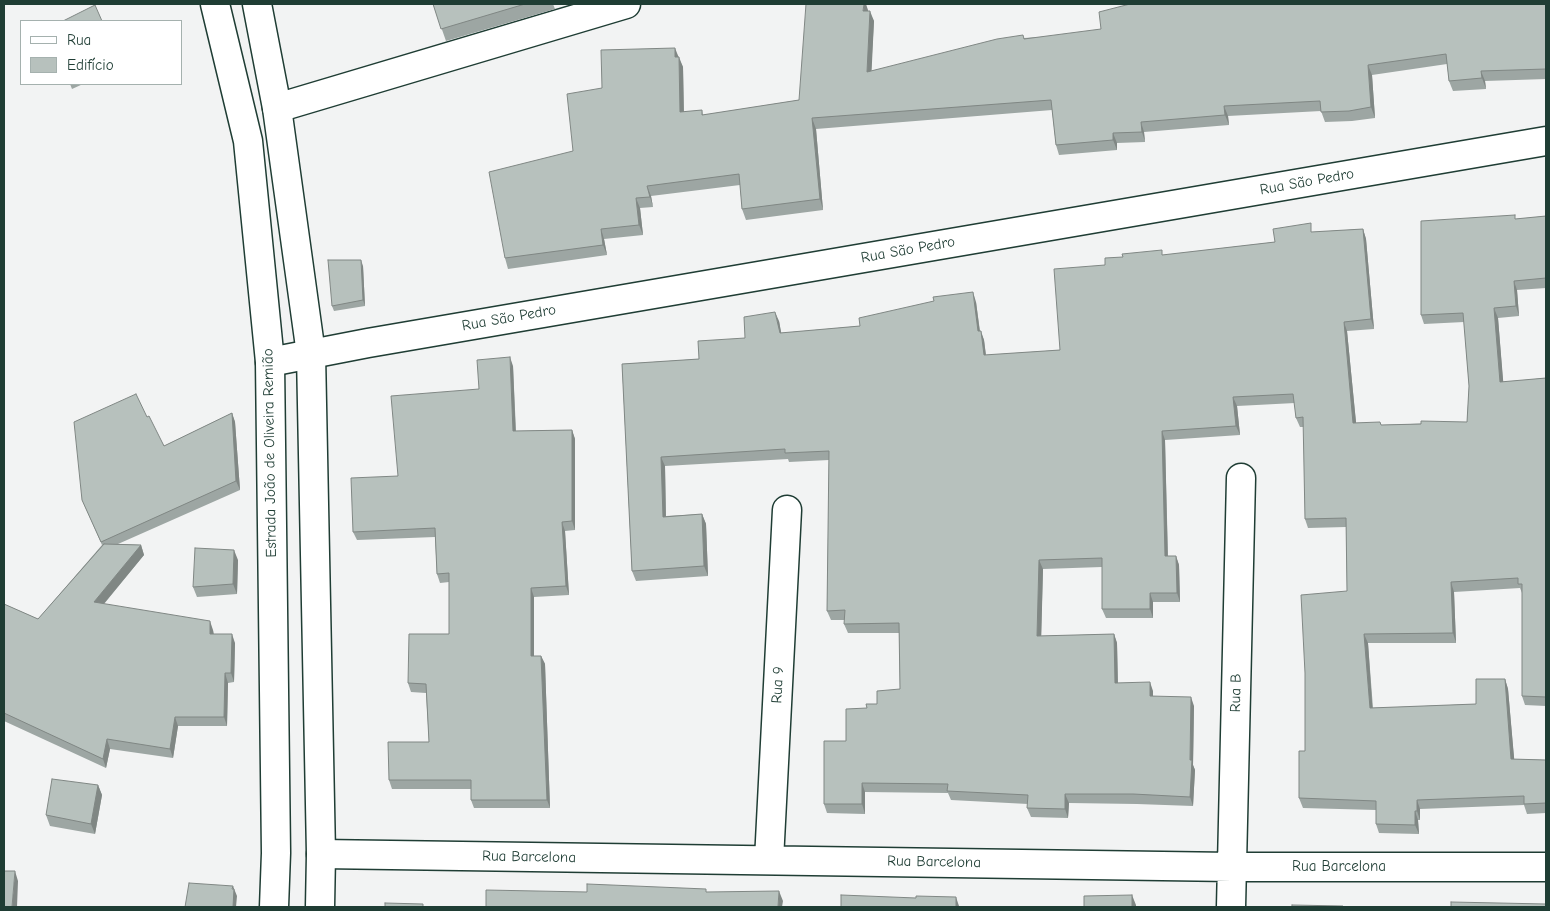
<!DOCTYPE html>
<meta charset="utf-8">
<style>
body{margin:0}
#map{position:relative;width:1550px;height:911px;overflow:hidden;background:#f2f3f3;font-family:"Comic Neue",sans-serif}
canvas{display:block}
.frame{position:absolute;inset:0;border:5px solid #1f3d34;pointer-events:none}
.legend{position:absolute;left:20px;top:20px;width:162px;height:65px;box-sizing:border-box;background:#fff;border:1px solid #a5b1ae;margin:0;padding:6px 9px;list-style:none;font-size:15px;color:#1f3d34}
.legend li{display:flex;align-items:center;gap:10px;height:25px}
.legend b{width:25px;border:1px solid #a5b1ae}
</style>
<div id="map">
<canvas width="1550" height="911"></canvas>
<div class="frame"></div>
<ul class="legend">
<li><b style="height:6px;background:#fff"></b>Rua</li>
<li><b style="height:14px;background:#b7c1bd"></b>Edifício</li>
</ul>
</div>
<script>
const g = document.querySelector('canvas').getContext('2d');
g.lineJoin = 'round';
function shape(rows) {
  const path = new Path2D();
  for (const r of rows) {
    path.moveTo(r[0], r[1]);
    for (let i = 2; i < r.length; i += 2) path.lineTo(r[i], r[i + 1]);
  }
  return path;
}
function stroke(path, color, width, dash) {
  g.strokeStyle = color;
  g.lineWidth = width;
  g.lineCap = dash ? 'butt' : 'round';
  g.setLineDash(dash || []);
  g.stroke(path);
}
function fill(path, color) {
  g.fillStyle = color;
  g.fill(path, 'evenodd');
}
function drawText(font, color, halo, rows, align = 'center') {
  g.font = font + ' "Comic Neue",sans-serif';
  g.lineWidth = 4.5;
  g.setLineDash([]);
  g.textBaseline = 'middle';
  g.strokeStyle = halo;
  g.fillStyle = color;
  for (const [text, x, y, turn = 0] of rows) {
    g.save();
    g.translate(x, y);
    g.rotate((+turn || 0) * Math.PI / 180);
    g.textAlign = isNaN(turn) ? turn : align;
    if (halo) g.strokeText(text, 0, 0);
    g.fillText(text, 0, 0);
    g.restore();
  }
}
const minor = shape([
 [277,108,626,4],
 [321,854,1232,867,1546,867],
 [769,860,787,510],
 [1231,907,1241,478]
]);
const tertiary = shape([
 [270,362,368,343,1546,141]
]);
const secondary = shape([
 [215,4,248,141,270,362,276,853,274,907],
 [257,4,277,108,311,354,321,854,320,907]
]);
const wall = shape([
 [433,4,553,4,555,9,446,41],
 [1546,4,1546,79,1485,81,1486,89,1453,91,1449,81,1447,64,1372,75,1375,118,1352,121,1325,122,1321,111,1228,116,1229,125,1144,132,1145,142,1117,143,1117,150,1059,155,1056,145,1052,110,816,129,823,210,746,220,742,209,740,185,651,196,653,207,640,208,643,235,604,239,607,255,508,269,505,258,573,151,602,88,678,57,683,67,684,112,702,110,703,115,799,100,868,10,868,11,874,21,871,71,1024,38],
 [70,84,83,84,72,89],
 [1546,216,1546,288,1517,290,1519,316,1498,318,1503,382,1546,378,1546,706,1525,705,1522,696,1522,593,1520,588,1454,592,1456,643,1368,643,1373,708,1476,704,1505,679,1508,689,1514,759,1546,760,1546,813,1527,814,1524,805,1420,809,1420,820,1418,820,1419,834,1379,833,1376,824,1376,810,1303,808,1299,798,1305,751,1347,591,1346,527,1308,528,1305,519,1304,427,1300,427,1296,418,1295,403,1237,406,1240,435,1165,440,1168,556,1176,556,1179,565,1180,602,1153,602,1153,618,1106,618,1102,609,1102,567,1043,569,1041,636,1114,634,1117,643,1118,683,1153,691,1153,696,1194,706,1193,765,1195,770,1193,806,1137,804,1069,803,1068,818,1031,817,1027,808,1028,804,951,800,948,793,865,792,865,814,827,813,824,804,846,741,867,708,877,704,900,689,899,633,848,633,844,624,845,620,831,620,827,611,829,460,789,462,788,459,665,466,666,516,702,514,706,524,708,576,636,581,632,571,622,364,699,359,745,338,779,321,781,333,860,326,976,302,980,331,984,340,986,355,1060,350,1105,265,1164,255,1275,242,1314,232,1363,229,1366,239,1374,329,1347,331,1356,423,1382,425,1467,422,1469,386,1464,322,1424,324,1421,315,1516,219],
 [363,266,365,306,334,311,332,306],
 [513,366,516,431,572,430,575,439,575,530,565,531,569,595,534,597,534,656,541,656,545,664,550,808,474,808,471,800,471,789,392,789,389,780,429,742,426,693,411,692,408,683,449,634,449,582,440,583,437,574,435,537,357,540,353,532,398,476,479,389],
 [232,413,235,422,240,490,118,544,141,545,144,555,104,604,213,630,214,634,235,643,234,682,228,683,227,726,178,726,173,758,110,749,106,768,4,721,4,604,38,619,102,545,82,500,147,417,164,446],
 [238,560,237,594,197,597,193,587],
 [98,785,102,795,95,834,50,826,46,815]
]);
const shadedWall = shape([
 [864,4,866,4,868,10,867,21,863,11],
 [870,11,874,21,871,83,867,72],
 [675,48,679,58,675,57],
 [679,57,683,67,684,123,680,112],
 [1368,65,1372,75,1375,118,1371,107],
 [1481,71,1485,81,1486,89,1482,78],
 [1224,106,1228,116,1229,125,1225,115],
 [812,118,816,129,823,210,820,199],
 [1141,122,1144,132,1145,142,1142,132],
 [1113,133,1117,143,1117,150,1113,140],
 [647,186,651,196,653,207,650,197],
 [636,198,640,208,643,235,639,225],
 [601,229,604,239,607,255,603,245],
 [1363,229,1366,239,1374,329,1371,319],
 [361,260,363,266,365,306,363,300],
 [1514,281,1517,290,1519,316,1516,306],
 [973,292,976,302,981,341,978,331],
 [1494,308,1498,318,1504,391,1500,382],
 [775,312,779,321,783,342,780,333],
 [1344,322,1347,331,1357,432,1353,423],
 [981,331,984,340,987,365,984,355],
 [510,357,513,366,516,440,513,431],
 [1233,397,1237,406,1240,435,1236,426],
 [232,413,235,422,240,490,236,481],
 [572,430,575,439,575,530,572,521],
 [1162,431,1165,440,1168,566,1165,556],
 [661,457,665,466,666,526,663,517],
 [702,514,706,524,708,576,704,566],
 [562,522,565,531,569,595,566,586],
 [141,545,144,555,97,612,94,602],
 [234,550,238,560,237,594,233,584],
 [1176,556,1179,565,1180,602,1177,593],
 [1039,560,1043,569,1041,646,1037,636],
 [1451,582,1454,592,1456,643,1453,633],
 [531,588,534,597,534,664,531,656],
 [1150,593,1153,602,1153,618,1150,609],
 [210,621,213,630,214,643,210,634],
 [232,634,235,643,234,682,231,673],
 [1114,634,1117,643,1118,692,1115,683],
 [1364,634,1368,643,1373,717,1370,708],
 [541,656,545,664,550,808,547,800],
 [225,673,228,683,227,726,224,717],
 [1505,679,1508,689,1515,768,1511,759],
 [1150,682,1153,691,1153,706,1150,696],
 [1191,697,1194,706,1193,765,1195,770,1193,806,1190,797],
 [175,717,178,726,173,758,170,749],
 [107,739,110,749,106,768,103,759],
 [862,783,865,792,865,814,862,804],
 [98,785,102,795,95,834,91,824],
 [1065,794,1069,803,1068,818,1065,809],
 [1417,800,1420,809,1420,820,1417,811],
 [1415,811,1418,820,1419,834,1415,825],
 [15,871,18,881,17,907,12,907],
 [233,886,237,896,236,907,233,907],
 [779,891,783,901,782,907,778,907],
 [1132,895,1136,905,1136,907,1132,907],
 [956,897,959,906,959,907,956,907]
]);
const building = shape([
 [433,4,525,4,441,29,433,4],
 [806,4,864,4,863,11,870,11,867,72,997,39,1023,35,1024,39,1101,29,1099,12,1130,4,1546,4,1546,69,1481,71,1482,78,1449,81,1446,54,1368,65,1371,107,1349,111,1321,112,1320,101,1224,106,1225,115,1141,122,1142,132,1113,133,1113,140,1056,145,1051,100,812,118,820,199,742,209,739,174,647,186,650,197,636,198,639,225,601,229,603,245,505,258,489,172,573,151,567,94,602,88,601,50,675,48,675,57,679,57,680,112,702,110,702,115,799,100,806,4],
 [95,5,102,21,63,21,95,5],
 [1515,215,1515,219,1546,216,1546,278,1514,281,1516,306,1494,308,1500,382,1546,378,1546,697,1522,696,1522,584,1518,584,1518,578,1451,582,1453,633,1364,634,1370,708,1476,704,1476,679,1505,679,1511,759,1546,760,1546,803,1524,804,1524,796,1417,800,1417,811,1415,811,1415,825,1376,824,1376,801,1299,798,1299,751,1305,751,1305,673,1301,595,1347,591,1346,518,1305,519,1303,417,1296,418,1293,394,1233,397,1236,426,1162,431,1165,556,1176,556,1177,593,1150,593,1150,609,1102,609,1102,558,1039,560,1037,636,1114,634,1115,683,1150,682,1150,696,1191,697,1190,760,1192,760,1190,797,1133,794,1065,794,1065,809,1027,808,1028,795,947,791,948,784,862,783,862,804,824,804,824,741,846,741,846,709,867,708,866,704,877,704,877,691,900,689,899,623,844,624,845,610,827,611,829,451,785,453,785,449,661,457,663,517,702,514,704,566,632,571,622,364,699,359,698,341,745,338,744,317,775,312,780,333,860,326,859,318,934,301,933,297,973,292,978,331,981,331,984,355,1060,350,1054,269,1105,265,1105,258,1123,257,1122,254,1162,250,1162,255,1275,242,1273,229,1311,223,1311,232,1363,229,1371,319,1344,322,1353,423,1380,422,1381,425,1421,424,1421,421,1467,422,1469,386,1463,313,1421,315,1421,221,1515,215],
 [328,260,361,260,363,300,332,306,328,260],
 [510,357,513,431,572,430,572,521,562,522,566,586,531,588,531,656,541,656,547,800,471,800,471,780,389,780,388,742,429,742,426,684,408,683,409,634,449,634,449,573,437,574,435,528,353,532,351,478,398,476,391,396,479,389,477,360,510,357],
 [136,394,147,417,149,416,164,446,232,413,236,481,101,542,82,500,74,422,136,394],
 [104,544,141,545,94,602,210,621,210,634,232,634,231,673,225,673,224,717,175,717,170,749,107,739,103,759,4,713,4,604,38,619,104,544],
 [195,548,234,550,233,584,193,587,195,548],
 [52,779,98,785,91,824,46,815,52,779],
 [4,871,15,871,12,907,4,907,4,871],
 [189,883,233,886,232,889,234,889,233,907,185,907,189,883],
 [587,884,706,889,706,892,779,891,778,907,486,907,486,890,587,892,587,884],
 [841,895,916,898,916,896,956,897,956,907,841,907,841,895],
 [1132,895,1132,907,1084,907,1084,896,1132,895],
 [1451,902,1546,904,1546,907,1451,907,1451,902],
 [385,903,423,904,423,907,385,907,385,903],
 [1292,905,1343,906,1343,907,1292,907,1292,905]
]);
const streetNames = [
 ["Rua São Pedro",1307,182,-10],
 ["Rua São Pedro",908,250,-10],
 ["Rua São Pedro",509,318,-10],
 ["Estrada João de Oliveira Remião",270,453,-91],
 ["Rua 9",778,685,-87],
 ["Rua B",1236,693,-89],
 ["Rua Barcelona",529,857,1],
 ["Rua Barcelona",934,862,1],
 ["Rua Barcelona",1339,867]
];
stroke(minor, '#1f3d34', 31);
stroke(tertiary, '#1f3d34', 31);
stroke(secondary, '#1f3d34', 31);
stroke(minor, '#fff', 28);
stroke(tertiary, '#fff', 28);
stroke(secondary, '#fff', 28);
fill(wall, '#9da6a3');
fill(shadedWall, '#808784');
fill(building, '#b7c1bd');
stroke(building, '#808784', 1);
drawText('15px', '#1f3d34', '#fff', streetNames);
</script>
